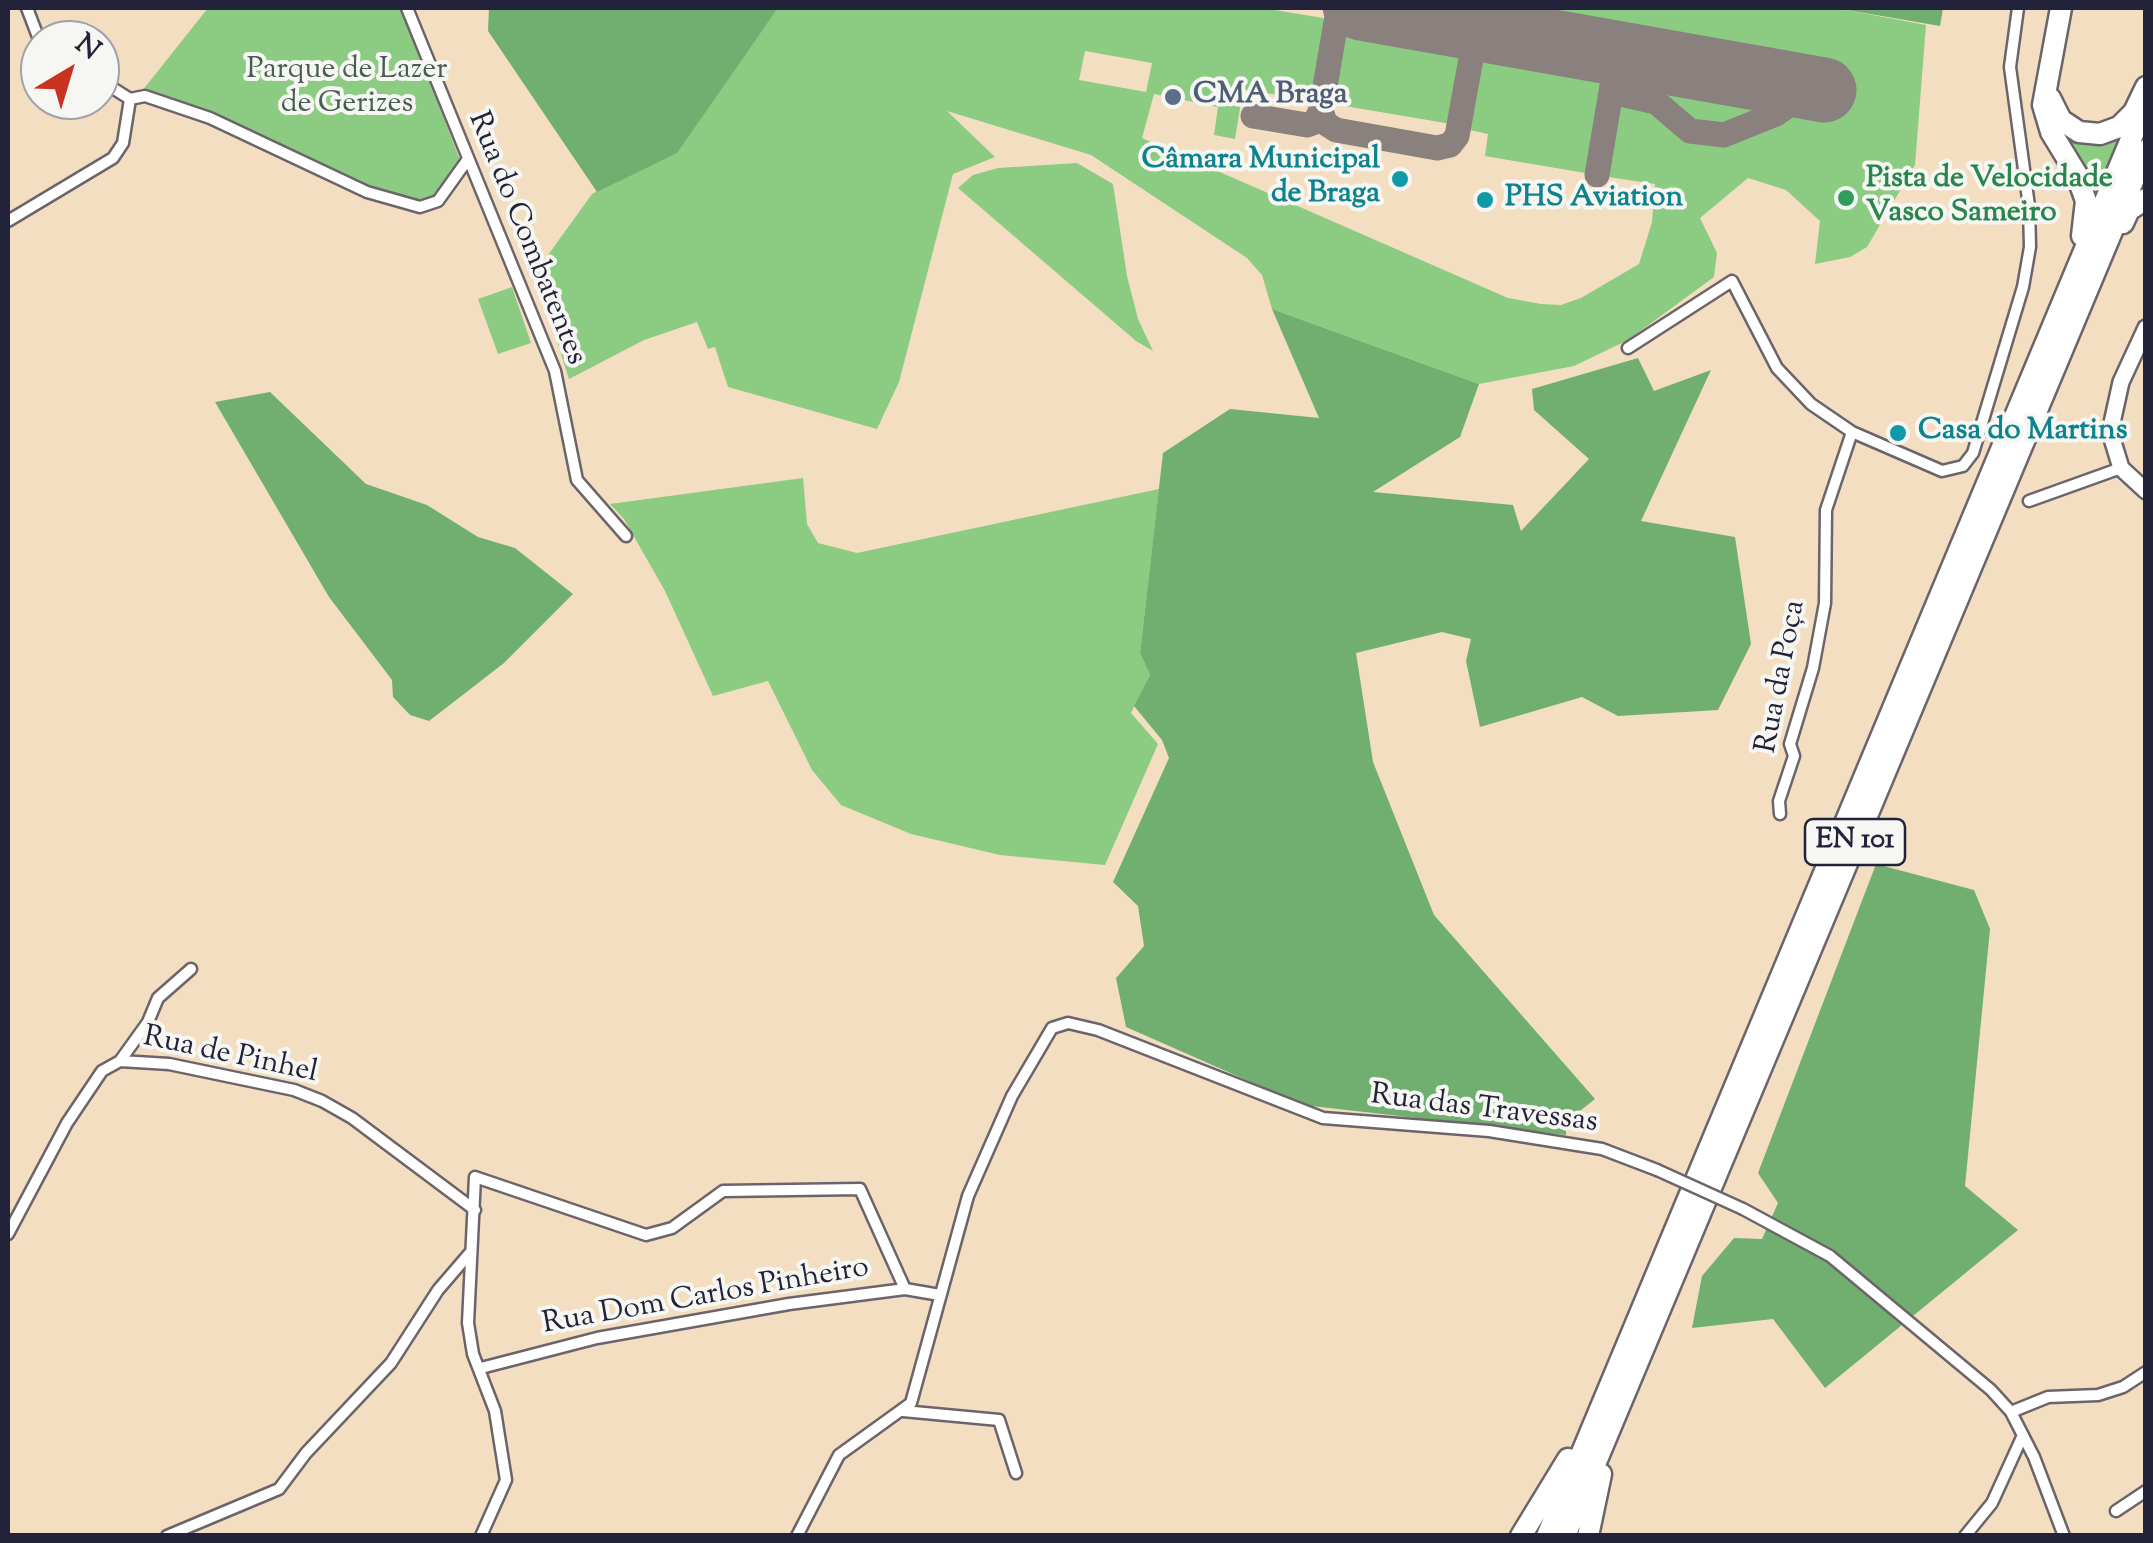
<!DOCTYPE html>
<meta charset="utf-8">
<style>
body{margin:0}
#map{position:relative;width:2153px;height:1543px;overflow:hidden;background:#f3dec2;font-family:"Sorts Mill Goudy",serif}
canvas{display:block}
.frame{position:absolute;inset:0;border:10px solid #22223b;pointer-events:none}
.north{position:absolute;left:20px;top:20px;width:100px;height:100px;box-sizing:border-box;background:#f6f6f2;border:2px solid #a1a1a9;border-radius:50%;rotate:38deg;font-size:28px;font-weight:700;line-height:40px;text-align:center;color:#22223b}
.north::after{content:'';display:block;margin:auto;width:35px;height:45px;background:#c8321e;clip-path:polygon(50% 0,100% 100%,50% 72%,0 100%)}
</style>
<div id="map">
<canvas width="2153" height="1543"></canvas>
<div class="frame"></div>
<div class="north">N</div>
</div>
<script>
const g = document.querySelector('canvas').getContext('2d');
g.lineJoin = 'round';
function fill(path, color) {
  g.fillStyle = color;
  g.fill(path, 'evenodd');
}
function shape(rows) {
  const path = new Path2D();
  for (const r of rows) {
    path.moveTo(r[0], r[1]);
    for (let i = 2; i < r.length; i += 2) path.lineTo(r[i], r[i + 1]);
  }
  return path;
}
function stroke(path, color, width, dash) {
  g.strokeStyle = color;
  g.lineWidth = width;
  g.lineCap = dash ? 'butt' : 'round';
  g.setLineDash(dash || []);
  g.stroke(path);
}
function drawText(font, color, halo, rows, align = 'center') {
  g.font = font + ' "Sorts Mill Goudy",serif';
  g.lineWidth = 8;
  g.setLineDash([]);
  g.textBaseline = 'middle';
  g.strokeStyle = halo;
  g.fillStyle = color;
  for (const [text, x, y, turn = 0] of rows) {
    g.save();
    g.translate(x, y);
    g.rotate((+turn || 0) * Math.PI / 180);
    g.textAlign = isNaN(turn) ? turn : align;
    if (halo) g.strokeText(text, 0, 0);
    g.fillText(text, 0, 0);
    g.restore();
  }
}
const green = shape([
 [208,8,401,8,460,160,443,194,422,202,376,190,209,112,142,91],
 [778,8,1263,8,1323,18,1328,27,1315,100,1243,90,1235,139,1214,135,1218,107,1154,94,1142,138,1508,298,1541,304,1561,305,1581,298,1639,264,1652,222,1655,184,1602,176,1617,103,1652,107,1688,137,1725,141,1796,112,1823,107,1828,73,1451,8,1835,8,1926,25,1915,165,1867,247,1850,257,1815,264,1820,221,1786,190,1748,178,1700,218,1717,253,1714,277,1628,340,1574,366,1479,384,1272,309,1262,275,1247,258,1091,155,947,111,995,157,953,174,899,382,877,429,728,387,715,347,708,349,697,322,644,340,569,379,535,273,592,194,681,145],
 [1085,51,1152,63,1146,92,1079,80],
 [1348,22,1464,45,1451,124,1333,104,1342,29],
 [1485,47,1602,72,1606,80,1591,174,1485,156,1488,134,1470,130,1466,124,1478,56],
 [1627,72,1757,96,1766,102,1766,109,1728,128,1693,125,1659,97,1621,87,1621,76],
 [2058,124,2125,128,2090,212],
 [1077,163,1113,184,1127,276,1138,319,1153,351,1136,341,958,188,973,175,998,168],
 [512,287,531,343,498,354,478,299],
 [803,478,807,524,818,543,857,553,1159,489,1140,653,1150,675,1131,713,1158,744,1105,865,1000,855,911,834,841,805,812,770,768,681,713,696,665,591,624,519,610,504]
]);
const forest = shape([
 [489,8,778,8,677,153,597,192,488,31],
 [1835,8,1943,8,1940,26],
 [1272,309,1479,384,1460,437,1373,492,1513,505,1521,531,1589,459,1534,410,1532,389,1638,358,1654,391,1711,370,1641,521,1735,537,1751,644,1718,710,1618,716,1582,697,1480,727,1466,661,1471,639,1442,632,1356,653,1373,762,1434,915,1595,1099,1566,1122,1566,1135,1303,1105,1126,1027,1116,978,1144,946,1138,906,1113,882,1169,758,1162,740,1134,706,1150,675,1140,653,1163,453,1230,409,1319,418],
 [270,392,366,484,427,505,478,537,515,548,573,594,504,663,429,721,410,715,393,697,392,680,329,597,215,402],
 [1876,864,1974,890,1990,929,1965,1186,2018,1230,1825,1388,1773,1319,1692,1328,1702,1276,1734,1238,1762,1239,1778,1203,1758,1173]
]);
const taxiway = shape([
 [1611,92,1656,102,1690,131,1724,135,1776,114,1814,88],
 [1321,110,1325,123,1336,130,1437,148,1450,145,1457,136,1474,42,1473,34,1463,26],
 [1253,116,1307,125,1315,122,1321,110,1337,16,1335,8],
 [1597,175,1615,68,1613,58,1602,51]
]);
const runway = shape([
 [1361,8,1824,90]
]);
const street = shape([
 [27,8,40,42],
 [407,8,555,371,577,480,626,536],
 [100,80,130,99,145,96,210,118,367,192,420,207,438,201,468,159],
 [8,221,113,158,123,143,130,99],
 [1628,348,1732,281,1777,368,1811,404,1852,432,1942,471,1963,466,1973,453,2023,287,2030,247,2029,206,2010,67,2018,8],
 [2029,501,2121,468],
 [1780,814,1779,801,1794,756,1790,744,1813,668,1825,603,1826,510,1852,432],
 [120,1061,169,1064,294,1090,322,1101,352,1118,475,1210],
 [1743,1209,1830,1256,1991,1390,2011,1412,2034,1457,2064,1536],
 [8,1234,67,1123,102,1071,120,1061,148,1022,158,998,191,969],
 [481,1368,597,1338,789,1304,905,1289,940,1295],
 [903,1411,999,1420,1016,1473],
 [2011,1412,2048,1397,2098,1395,2123,1387,2146,1372],
 [2116,1511,2146,1491],
 [167,1536,279,1489,306,1453,391,1363,438,1290,469,1254],
 [481,1536,506,1480,495,1411,473,1354,468,1323,475,1177,646,1235,672,1228,723,1191,860,1189,905,1289],
 [797,1536,839,1455,911,1403,968,1196,1012,1096,1052,1028,1068,1023,1098,1030,1323,1118,1489,1131,1602,1149,1657,1170],
 [1965,1536,1992,1503,2023,1435]
]);
const secondary = shape([
 [2146,328,2121,382,2110,432,2121,468,2146,491]
]);
const highway = shape([
 [2061,8,2043,105,2051,132,2076,173,2086,201,2082,236],
 [2050,98,2061,120,2079,132,2100,134,2119,127,2134,112,2146,87],
 [2123,223,2129,210,2146,199],
 [1521,1536,1568,1459],
 [1547,1536,2146,103],
 [1565,1536,2146,150],
 [1588,1536,1601,1474]
]);
const streetBridge = shape([
 [1657,1170,1743,1209]
]);
const markers = [
 [1173,97,10,"#5c6f8a"],
 [1400,179,10,"#0f9aa8"],
 [1846,198,10,"#2e9e5b"],
 [1485,200,10,"#0f9aa8"],
 [1898,433,10,"#0f9aa8"]
];
const shields = [
 [1855,842,100]
];
const shieldNames = [
 ["EN 101",1855,842]
];
const parkNames = [
 ["Parque de Lazer",347,72],
 ["de Gerizes",347,106]
];
const serviceNames = [
 ["CMA Braga",1193,97]
];
const cultureNames = [
 ["Câmara Municipal",1380,162,"right"],
 ["de Braga",1380,196,"right"],
 ["PHS Aviation",1505,200],
 ["Casa do Martins",1918,433]
];
const leisureNames = [
 ["Pista de Velocidade",1866,181],
 ["Vasco Sameiro",1866,215]
];
const streetNames = [
 ["Rua do Combatentes",525,239,68],
 ["Rua da Poça",1783,677,-79],
 ["Rua de Pinhel",230,1057,12],
 ["Rua das Travessas",1484,1111,7],
 ["Rua Dom Carlos Pinheiro",706,1298,-10]
];
fill(green, '#8bcb82');
fill(forest, '#70af70');
stroke(taxiway, '#8a807e', 25);
stroke(runway, '#8a807e', 65);
stroke(street, '#6b646a', 15);
stroke(secondary, '#6b646a', 20);
stroke(highway, '#6b646a', 25);
stroke(street, '#fff', 10);
stroke(secondary, '#fff', 15);
stroke(highway, '#fff', 20);
stroke(streetBridge, '#6b646a', 15, []);
stroke(streetBridge, '#fff', 10);
for (const [x, y, r, color] of markers) {
  const dot = new Path2D();
  dot.arc(x, y, r, 0, 2 * Math.PI);
  g.fillStyle = color;
  g.fill(dot);
  stroke(dot, '#f6f6f2', 4);
}
for (const [x, y, w] of shields) {
  const box = new Path2D();
  box.roundRect(x - w / 2, y - 23, w, 46, 8);
  g.fillStyle = '#f6f6f2';
  g.fill(box);
  stroke(box, '#22223b', 2.5);
}
drawText('bold 28px', '#22223b', null, shieldNames);
drawText('30px', '#475d54', '#f6f6f2', parkNames);
drawText('bold 30px', '#4e5e75', '#f6f6f2', serviceNames, 'left');
drawText('bold 30px', '#0d838f', '#f6f6f2', cultureNames, 'left');
drawText('bold 30px', '#27864d', '#f6f6f2', leisureNames, 'left');
drawText('30px', '#22223b', '#f6f6f2', streetNames);
</script>
